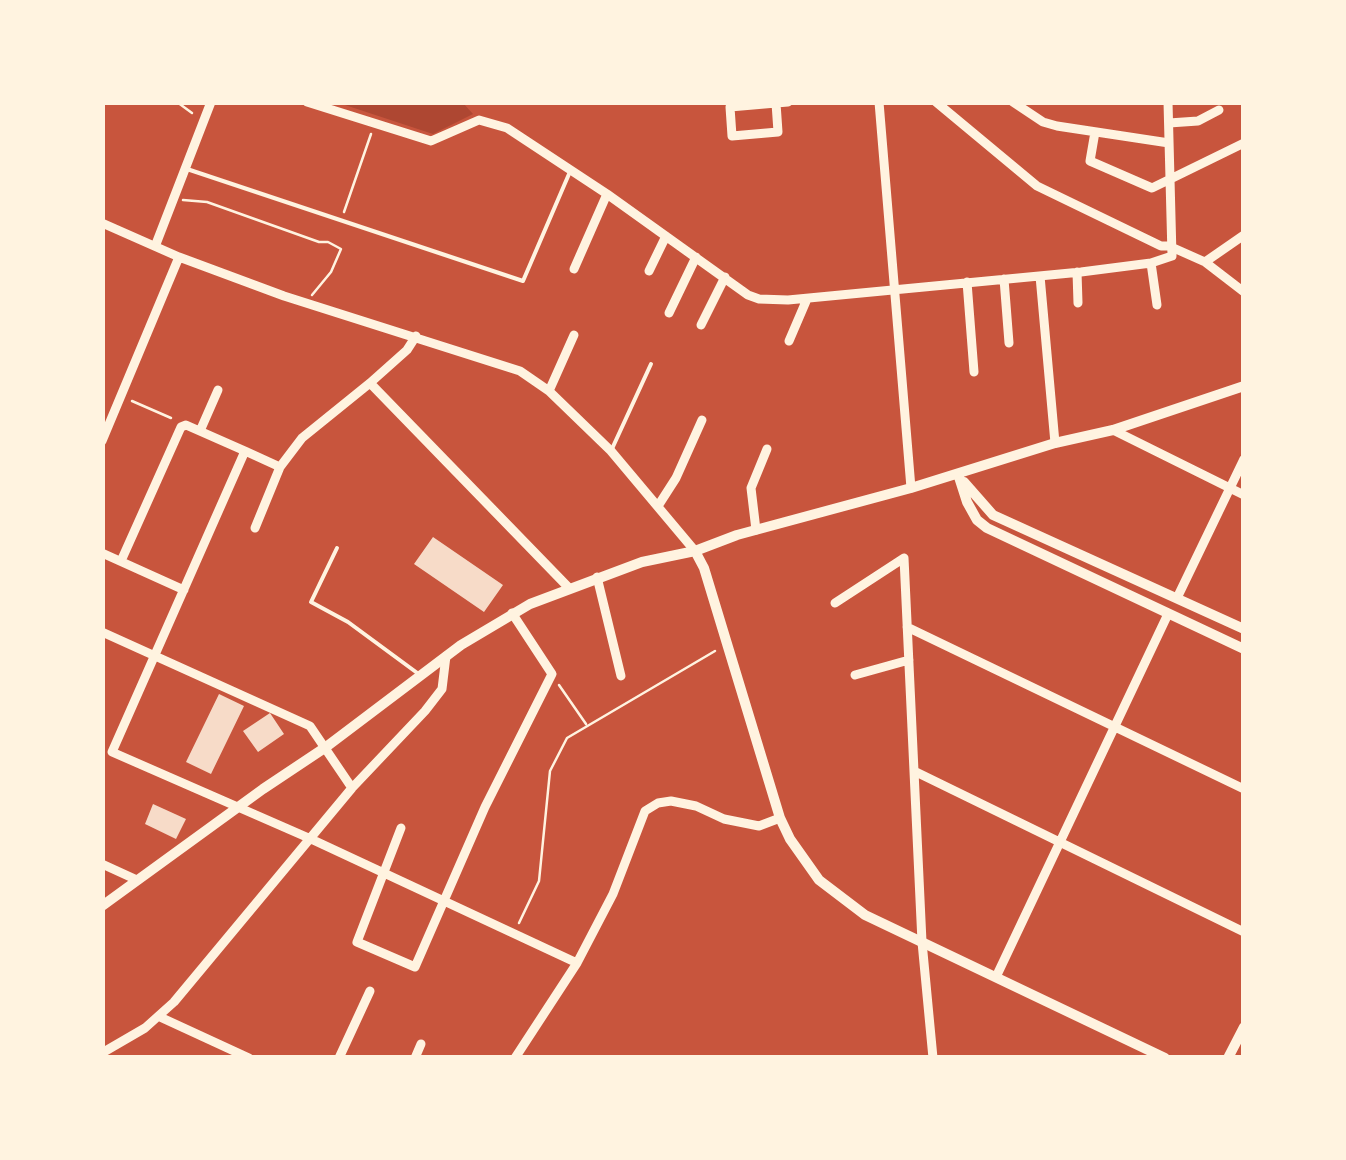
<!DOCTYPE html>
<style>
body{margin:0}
#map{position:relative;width:1346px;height:1160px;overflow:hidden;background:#c8553d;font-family:"Nunito Sans",sans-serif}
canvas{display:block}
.frame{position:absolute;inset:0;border:105px solid #fff3e0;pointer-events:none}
</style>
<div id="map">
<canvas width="1346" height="1160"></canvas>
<div class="frame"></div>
</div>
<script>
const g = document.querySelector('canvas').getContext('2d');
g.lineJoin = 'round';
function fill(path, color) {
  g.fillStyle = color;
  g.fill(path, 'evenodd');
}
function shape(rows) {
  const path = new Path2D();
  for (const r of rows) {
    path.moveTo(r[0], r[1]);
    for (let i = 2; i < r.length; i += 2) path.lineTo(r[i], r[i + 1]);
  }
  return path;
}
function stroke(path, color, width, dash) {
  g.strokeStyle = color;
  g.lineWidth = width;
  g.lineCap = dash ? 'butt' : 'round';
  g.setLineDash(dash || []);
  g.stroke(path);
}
const green = shape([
 [463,103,473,114,433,134,342,104]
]);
const building = shape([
 [433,537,503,585,484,612,414,564],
 [219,694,244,706,211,774,186,762],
 [270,713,284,734,258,752,243,731],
 [153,804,186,819,176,839,145,824]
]);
const path = shape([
 [177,102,192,113],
 [183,200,207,202,319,242,328,242,341,249,331,272,312,295],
 [344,212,371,134],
 [132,401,171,418],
 [559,685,586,724],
 [519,923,539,881,550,771,567,738,715,651]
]);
const service = shape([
 [187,169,523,281,569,174],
 [611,451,651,364],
 [337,548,311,602,348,622,420,675]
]);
const minor = shape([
 [307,102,431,141,479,120,507,128,607,194,748,295,759,299,788,300,1081,272,1151,263,1172,256,1168,102],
 [879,102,911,488],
 [936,102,1037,186,1161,246,1169,246,1205,262,1244,292],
 [1013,102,1043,122,1057,126,1169,143],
 [776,103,778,132,732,136,730,107,776,103,788,102],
 [1169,123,1198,121,1219,110],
 [1095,132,1090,161,1152,188,1244,143],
 [102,223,179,257,284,296,520,371,549,391,611,451,695,551],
 [156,244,211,102],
 [1205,262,1244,235],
 [1151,263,1157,305],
 [574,269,607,194],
 [649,271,666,236],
 [1077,272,1078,303],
 [1040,276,1055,443],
 [1004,279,1009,343],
 [967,282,974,372],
 [669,313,696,257],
 [701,325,725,277],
 [416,336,407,350,370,383,302,438,280,467,245,451,112,752,311,839,577,963],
 [789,341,807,299],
 [370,383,569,588],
 [549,391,574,335],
 [1113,430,1244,495],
 [200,431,218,390],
 [102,441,179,257],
 [658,506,676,478,702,420],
 [255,528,280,467],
 [756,530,751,488,767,449],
 [102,553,184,590],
 [121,561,181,427,186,425,245,451],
 [597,577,621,676],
 [1177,598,1244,459],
 [835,603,904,558,922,942,933,1058],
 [907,627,1244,789],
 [102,632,310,726,352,788],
 [855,675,909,660],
 [914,771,1244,932],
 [401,828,357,942,415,967,485,807,552,674,512,613],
 [102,864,137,880],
 [996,977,1168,614],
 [160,1017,249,1058],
 [102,1053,145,1028,174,1002,352,788,425,711,442,689,446,656],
 [339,1058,370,991],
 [415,1058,421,1044],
 [515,1058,577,963,613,894,645,811,658,803,671,801,696,806,724,819,759,826,780,818]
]);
const tertiary = shape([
 [958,474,967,502,977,520,987,528,1244,649],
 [964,482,993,515,1244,629],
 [695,551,704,568,780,818,790,839,819,880,865,915,1165,1058],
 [102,906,263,789,326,747,461,645,530,604,642,562,695,551,737,535,911,488,1055,443,1113,430,1244,386],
 [1228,1058,1244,1027]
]);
fill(green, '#ae4732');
fill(building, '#f7dbc8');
stroke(path, '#fff3e0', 2.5);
stroke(service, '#fff3e0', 4);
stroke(minor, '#fff3e0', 9);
stroke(tertiary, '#fff3e0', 10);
</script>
